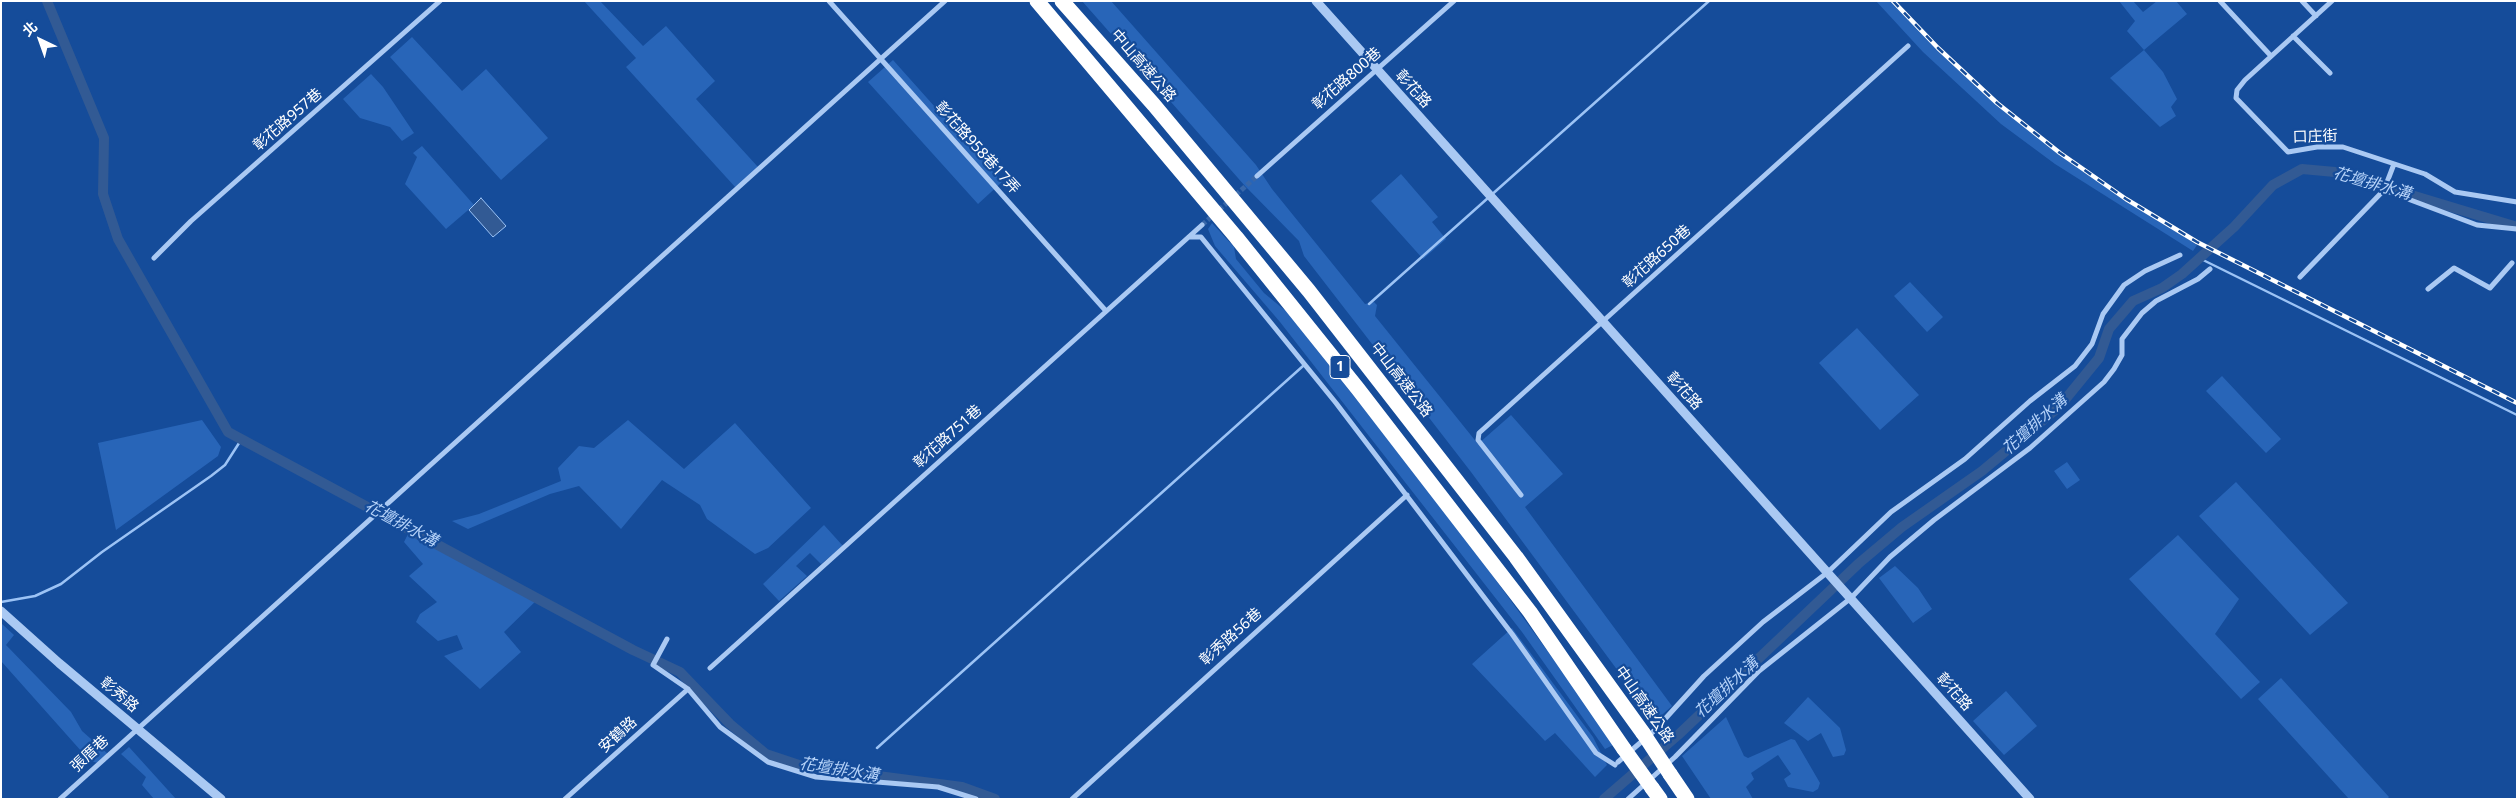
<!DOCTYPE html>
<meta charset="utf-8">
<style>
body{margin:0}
#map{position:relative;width:2518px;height:800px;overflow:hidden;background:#154c9a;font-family:"Noto Sans","Noto Sans TC",sans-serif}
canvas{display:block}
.frame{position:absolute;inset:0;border:2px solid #fff;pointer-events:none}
.north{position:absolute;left:15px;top:15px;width:50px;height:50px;-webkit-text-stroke:4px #154c9a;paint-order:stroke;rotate:318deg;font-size:14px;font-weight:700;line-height:20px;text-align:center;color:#fff}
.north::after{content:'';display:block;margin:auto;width:18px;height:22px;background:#fff;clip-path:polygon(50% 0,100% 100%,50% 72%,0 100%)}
</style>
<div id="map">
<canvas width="2518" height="800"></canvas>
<div class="frame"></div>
<div class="north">北</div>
</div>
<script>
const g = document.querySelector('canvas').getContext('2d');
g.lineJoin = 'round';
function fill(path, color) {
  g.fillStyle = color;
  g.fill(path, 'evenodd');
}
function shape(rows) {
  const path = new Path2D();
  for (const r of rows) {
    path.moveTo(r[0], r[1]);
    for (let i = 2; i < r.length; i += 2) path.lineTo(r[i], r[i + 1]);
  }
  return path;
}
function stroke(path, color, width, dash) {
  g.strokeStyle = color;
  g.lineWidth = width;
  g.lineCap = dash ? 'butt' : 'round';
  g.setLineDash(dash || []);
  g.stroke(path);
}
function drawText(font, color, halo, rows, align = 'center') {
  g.font = font + ' "Noto Sans","Noto Sans TC",sans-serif';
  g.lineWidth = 4.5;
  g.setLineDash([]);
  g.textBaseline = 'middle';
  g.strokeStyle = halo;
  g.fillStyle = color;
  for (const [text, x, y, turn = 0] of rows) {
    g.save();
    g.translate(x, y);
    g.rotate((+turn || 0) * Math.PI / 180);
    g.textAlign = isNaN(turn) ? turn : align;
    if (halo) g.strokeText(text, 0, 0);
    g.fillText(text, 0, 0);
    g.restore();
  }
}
const green = shape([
 [584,1,600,1,643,46,666,26,715,81,696,99,758,167,736,188,626,67,636,58],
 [1082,1,1111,1,1256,165,1272,189,1365,304,1374,302,1377,305,1375,316,1478,444,1511,415,1563,474,1525,507,1672,706,1655,721,1471,472,1304,256,1299,241,1245,186],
 [1876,1,1892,1,1956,68,2009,115,2109,189,2197,245,2193,251,2055,164,2001,124,1923,52],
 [2119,1,2133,1,2143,12,2157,1,2176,1,2187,14,2144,50,2163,72,2177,99,2171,107,2176,116,2160,127,2110,78,2144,50,2127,31,2135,21],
 [412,37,462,91,486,69,548,138,501,180,390,57],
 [893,60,1002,182,978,204,868,82],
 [371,74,383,87,414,133,402,141,390,127,360,118,343,99],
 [422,146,474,205,446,229,405,184,417,157,413,153],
 [1401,174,1438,217,1432,222,1446,239,1423,259,1371,201],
 [1212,223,1234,247,1236,259,1264,293,1287,312,1391,443,1482,561,1615,744,1605,749,1522,632,1280,322,1215,246,1208,229],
 [1910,282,1943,317,1927,332,1894,296],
 [1857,328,1919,395,1880,430,1819,363],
 [2222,376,2281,439,2266,453,2206,391],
 [202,420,221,447,218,456,116,530,98,443],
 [628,420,684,469,735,423,811,508,768,548,755,554,707,519,700,505,662,480,621,529,579,486,550,494,468,529,452,521,479,514,561,481,558,468,579,446,594,448],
 [2067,462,2080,480,2067,489,2054,471],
 [2236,482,2348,603,2310,635,2199,516],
 [824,525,843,546,821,564,810,553,796,566,807,576,779,601,763,584],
 [410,530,541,596,504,632,521,652,480,689,444,656,463,649,457,635,438,641,416,622,420,614,437,602,409,576,423,564,404,542],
 [2178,535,2239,599,2215,634,2260,682,2241,699,2129,579],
 [1895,566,1918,588,1932,609,1913,623,1879,578],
 [1,623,14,635,6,645,71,712,82,731,108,754,98,763,90,761,1,661],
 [1512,628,1593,737,1607,765,1595,777,1555,733,1545,741,1472,664],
 [2281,678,2389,797,2387,799,2349,799,2258,699],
 [2006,691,2037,726,2004,755,1973,721],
 [1808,697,1840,728,1846,750,1844,755,1833,757,1821,733,1808,741,1784,723],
 [1726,717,1744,756,1748,758,1791,739,1795,740,1820,783,1818,789,1813,792,1788,787,1784,779,1791,774,1778,755,1751,773,1754,779,1746,787,1753,799,1711,799,1682,756],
 [129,747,176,799,154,799,142,785,146,777,121,754]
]);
const water = shape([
 [481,198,506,226,493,237,469,210,481,198]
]);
const stream = shape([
 [2199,258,2517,415],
 [1369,304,1709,1],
 [1,602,35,596,61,584,102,552,211,476,225,465,241,440],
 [877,748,1303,366]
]);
const canal = shape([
 [47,1,104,138,103,194,118,239,228,432,633,650,680,672,730,724,766,754,802,766,962,787,995,799],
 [1604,799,1678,735,1858,564,1902,527,1982,471,2059,407,2099,358,2109,329,2133,301,2162,288,2182,274,2234,227,2273,185,2302,169,2335,172,2517,227]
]);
const minorTunnel = shape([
 [1202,225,1257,176]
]);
const minor = shape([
 [829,1,1106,311],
 [2220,1,2271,56],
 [2302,1,2316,16],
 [2332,1,2245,80,2237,90,2236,98,2288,152,2317,147,2343,147,2425,174,2455,192,2517,202],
 [2293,36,2330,73],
 [1257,176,1454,1],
 [2384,190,2477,225,2517,229],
 [1189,237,1201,237,1336,403,1512,634,1596,753,1615,765],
 [154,258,191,221,440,1],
 [2300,277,2384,190,2394,164],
 [2428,289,2454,268,2490,288,2512,263],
 [1521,495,1478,440,1479,433,1908,46],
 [667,639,653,665,688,689,720,727,768,762,816,777,938,787,976,799],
 [710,668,1202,225],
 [1618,762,1655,730,1704,676,1763,622,1828,572,1891,512,1965,459,2030,401,2075,366,2092,344,2103,314,2124,285,2145,271,2180,255],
 [60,799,945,1],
 [565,799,688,689],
 [1072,799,1407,495],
 [1628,799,1675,757,1759,671,1851,598,1890,557,1934,520,2030,448,2104,382,2114,369,2122,355,2122,339,2142,313,2156,301,2198,279,2210,269]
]);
const tertiary = shape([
 [1316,1,2030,799],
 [1,611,59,663,221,799]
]);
const motorway = shape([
 [1037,1,1236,237,1358,389,1530,612,1624,749],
 [1062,1,1154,105,1309,291,1516,557,1643,733],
 [1670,774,1687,799],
 [1652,788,1660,799]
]);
const rail = shape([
 [1893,1,1938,48,1997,103,2060,153,2126,199,2197,242,2517,403]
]);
const motorwayBridge = shape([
 [1643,733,1670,774],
 [1624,749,1652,788]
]);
const shields = [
 [1340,367,20]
];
const shieldNames = [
 ["1",1340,367]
];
const streetNames = [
 ["中山高速公路",1143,66,49],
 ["彰花路800巷",1347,79,-41],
 ["彰花路",1413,89,48],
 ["彰花路957巷",288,120,-41],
 ["口庄街",2315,137,-2],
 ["彰花路958巷17弄",977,148,48],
 ["彰花路650巷",1657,257,-42],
 ["中山高速公路",1401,380,52],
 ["彰花路",1684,391,48],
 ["彰花路751巷",948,437,-42],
 ["彰秀路56巷",1231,637,-42],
 ["彰花路",1954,692,48],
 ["彰秀路",119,695,40],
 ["中山高速公路",1644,705,55],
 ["安鶴路",618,735,-42],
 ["張厝巷",90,754,-43]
];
const waterNames = [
 ["花壇排水溝",2372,184,16],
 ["花壇排水溝",2035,425,-42],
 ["花壇排水溝",401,524,28],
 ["花壇排水溝",1727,688,-43],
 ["花壇排水溝",839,770,9]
];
fill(green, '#2865b8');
fill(water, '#325a94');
stroke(water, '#9cc3f5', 1);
stroke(stream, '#9cc3f5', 2.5);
stroke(canal, '#325a94', 10);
stroke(minorTunnel, '#3867a9', 5, [5, 2.5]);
stroke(minor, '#aac9f3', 5);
stroke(tertiary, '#aac9f3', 9);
stroke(motorway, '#fff', 15);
stroke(rail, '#fff', 4.5);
stroke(rail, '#154c9a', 2.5, [8]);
stroke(motorwayBridge, '#fff', 15);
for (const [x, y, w] of shields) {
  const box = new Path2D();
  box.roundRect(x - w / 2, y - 11.5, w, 23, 4);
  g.fillStyle = '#154c9a';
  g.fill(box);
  stroke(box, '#fff', 1);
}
drawText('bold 14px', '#fff', null, shieldNames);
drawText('15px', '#fff', '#154c9a', streetNames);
drawText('italic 16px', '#b6d3f9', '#154c9a', waterNames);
</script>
